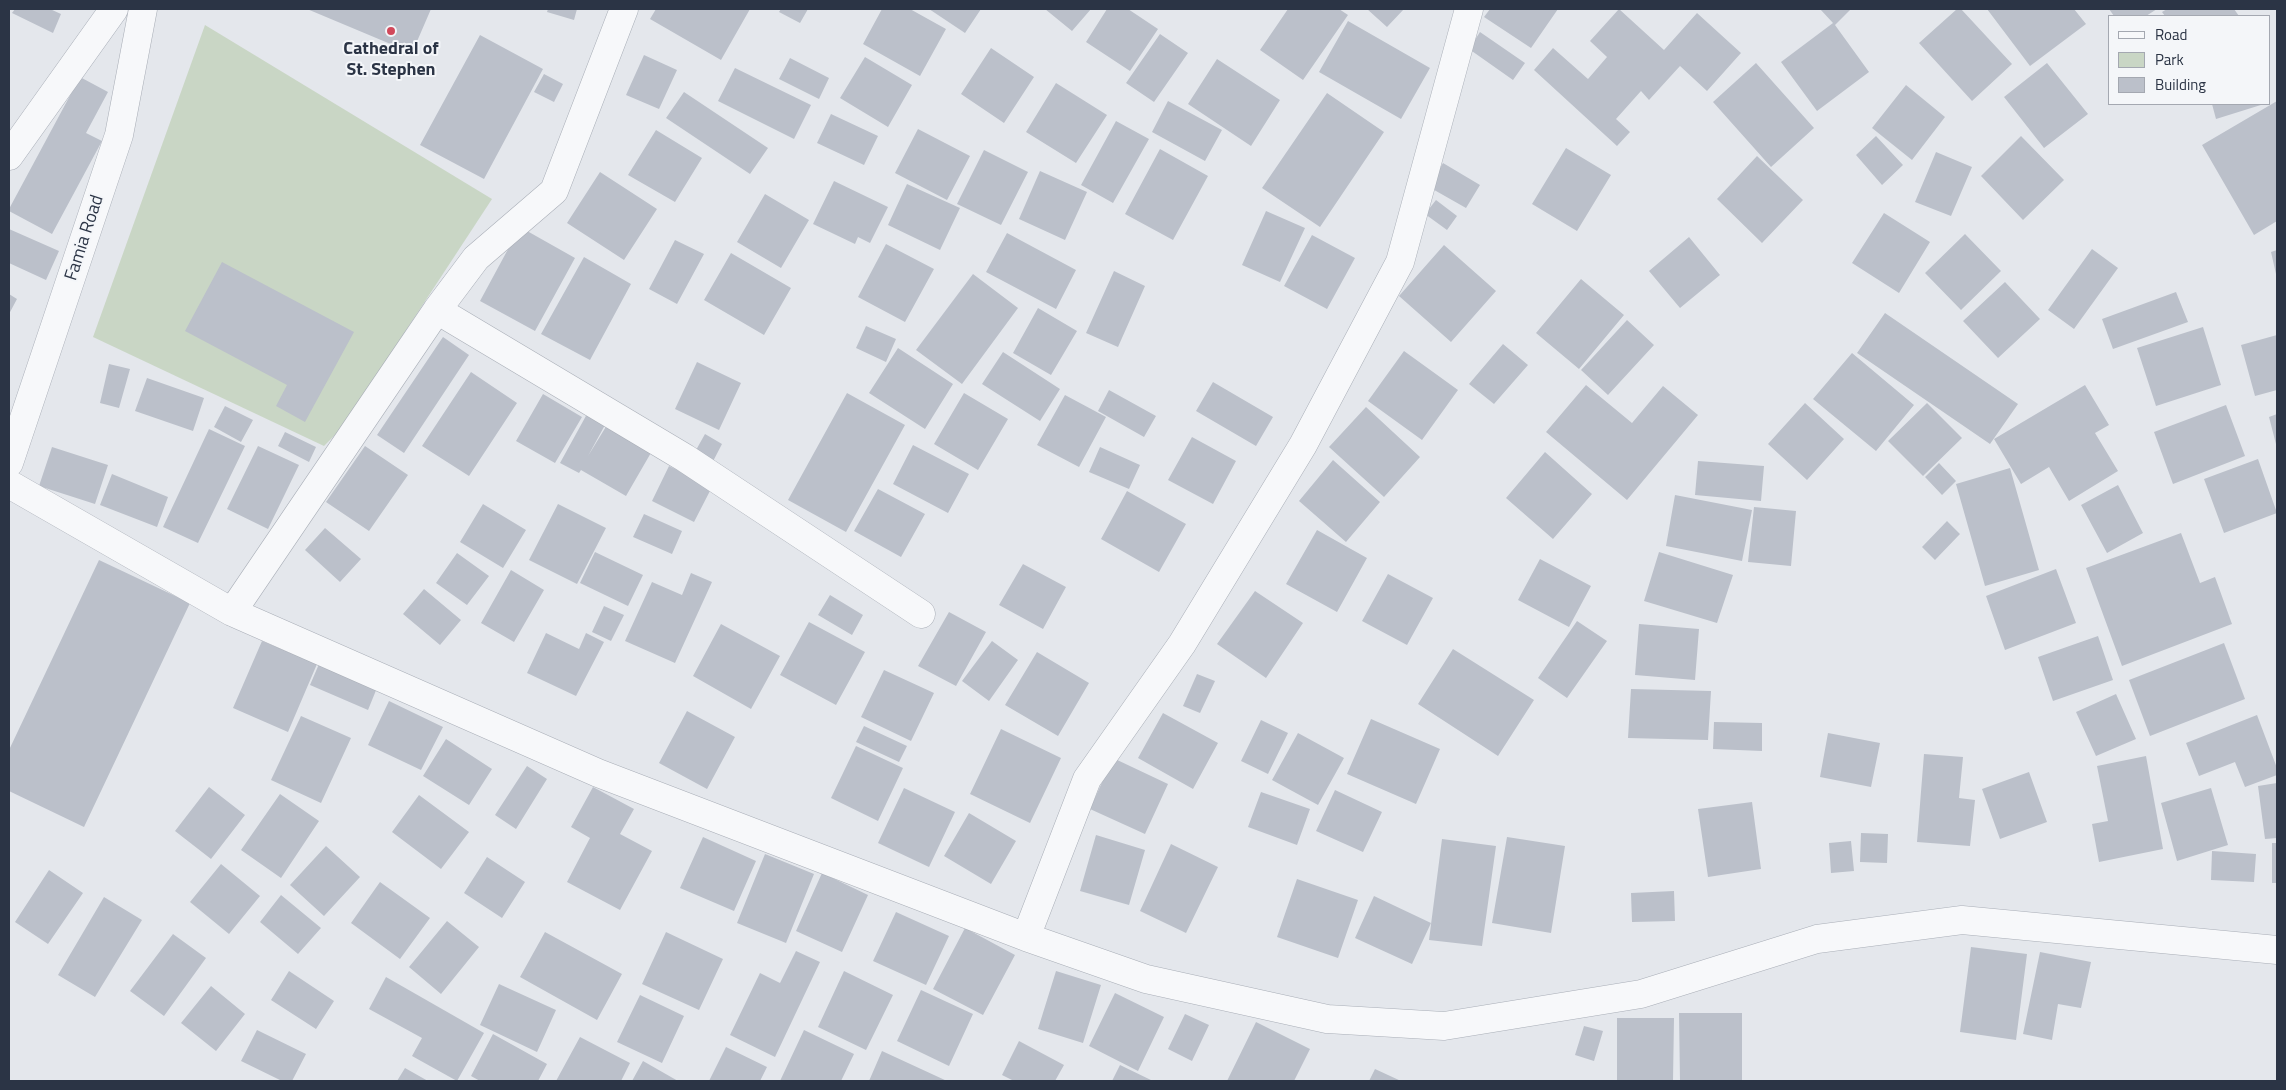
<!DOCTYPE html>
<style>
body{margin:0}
#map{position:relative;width:2286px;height:1090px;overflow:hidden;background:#e4e7ec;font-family:"Titillium Web",sans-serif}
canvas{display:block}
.frame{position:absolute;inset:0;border:10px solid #2b3445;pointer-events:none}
.legend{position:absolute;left:2108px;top:15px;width:162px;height:90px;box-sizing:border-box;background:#f4f6f9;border:1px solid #a4a8b1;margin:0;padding:6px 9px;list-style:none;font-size:15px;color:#2b3445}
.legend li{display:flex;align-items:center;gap:10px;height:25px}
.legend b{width:25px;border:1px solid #a4a8b1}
</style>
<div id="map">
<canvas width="2286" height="1090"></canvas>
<div class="frame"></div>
<ul class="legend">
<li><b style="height:6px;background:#f7f8fa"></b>Road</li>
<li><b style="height:14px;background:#c9d6c5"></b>Park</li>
<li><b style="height:14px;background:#bbc0ca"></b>Building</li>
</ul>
</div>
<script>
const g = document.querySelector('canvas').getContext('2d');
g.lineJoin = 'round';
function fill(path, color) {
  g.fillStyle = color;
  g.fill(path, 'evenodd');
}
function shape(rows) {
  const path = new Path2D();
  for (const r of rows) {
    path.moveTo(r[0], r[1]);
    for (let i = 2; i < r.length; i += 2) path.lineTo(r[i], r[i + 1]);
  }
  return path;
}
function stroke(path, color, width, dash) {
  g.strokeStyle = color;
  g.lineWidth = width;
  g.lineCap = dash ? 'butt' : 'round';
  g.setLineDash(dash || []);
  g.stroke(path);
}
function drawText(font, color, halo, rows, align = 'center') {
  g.font = font + ' "Titillium Web",sans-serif';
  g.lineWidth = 4;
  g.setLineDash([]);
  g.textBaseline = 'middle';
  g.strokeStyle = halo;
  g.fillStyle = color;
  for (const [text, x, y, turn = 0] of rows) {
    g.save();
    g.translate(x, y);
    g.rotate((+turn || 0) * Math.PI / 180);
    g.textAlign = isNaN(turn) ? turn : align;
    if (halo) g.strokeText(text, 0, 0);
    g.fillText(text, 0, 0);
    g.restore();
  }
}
const green = shape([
 [205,25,492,199,342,428,324,446,93,337]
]);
const building = shape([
 [15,9,50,9,61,14,53,33,12,13],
 [307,9,431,9,412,53],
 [548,9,577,9,574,20,547,12],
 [656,9,750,9,721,60,650,19],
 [781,9,808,9,800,23,779,12],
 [882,9,910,9,946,29,920,76,863,44],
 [929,9,981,9,965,33],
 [1045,9,1091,9,1072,31],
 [1107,9,1128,9,1158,29,1130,71,1086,42],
 [1288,9,1339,9,1348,15,1303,80,1260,50],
 [1367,9,1404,9,1387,27],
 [1490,9,1558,9,1531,48,1484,17],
 [1619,9,1664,50,1697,13,1741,53,1707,91,1680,66,1649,100,1641,91,1616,119,1630,132,1617,146,1534,70,1553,48,1588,79,1607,57,1590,41],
 [1820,9,1851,9,1835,25,1869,72,1817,111,1781,62,1833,23],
 [1957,9,1961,9,2012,64,1972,101,1919,43],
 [1987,9,2074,9,2086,24,2030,66],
 [2109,9,2157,9,2146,16,2114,16],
 [2167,9,2234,9,2239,16,2165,16,2162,12],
 [1348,21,1430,68,1401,119,1319,72],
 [1480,32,1525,63,1513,80,1469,49],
 [1160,34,1188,53,1154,102,1126,83],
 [480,35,543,69,484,179,420,145],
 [991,48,1034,77,1004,123,961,94],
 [644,55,677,70,659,109,626,95],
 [865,57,912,85,888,127,840,98],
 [790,58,829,78,819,99,779,79],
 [1217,59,1280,100,1251,146,1188,104],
 [1756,63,1814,128,1771,167,1713,102],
 [2047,63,2088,114,2044,148,2004,97],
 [735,68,811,105,794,139,718,101],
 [544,74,563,84,554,102,534,92],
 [80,77,108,92,86,133,102,141,52,234,9,211,9,209],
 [1056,83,1107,115,1076,163,1026,132],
 [1906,85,1945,117,1912,160,1872,128],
 [684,92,768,148,750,174,666,118],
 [1327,93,1384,132,1320,227,1262,188],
 [1168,101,1222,130,1205,161,1152,132],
 [2277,101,2277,221,2254,235,2202,145],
 [2212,104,2264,104,2216,119],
 [831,114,878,136,864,165,817,143],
 [1116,121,1149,139,1113,203,1081,185],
 [918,129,970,156,947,200,895,173],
 [656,130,702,158,675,202,628,175],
 [1876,136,1903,165,1882,185,1856,155],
 [2021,136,2064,180,2023,220,1981,176],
 [1566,148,1611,175,1577,231,1532,204],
 [1160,149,1208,176,1173,240,1125,214],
 [984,150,1028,172,1001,225,957,204],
 [1936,152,1972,167,1951,216,1915,202],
 [1757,156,1803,200,1762,243,1717,199],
 [1443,163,1480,185,1466,208,1429,187],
 [1040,171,1087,192,1065,240,1019,219],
 [600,172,657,209,624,260,567,223],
 [834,181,888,207,870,243,858,237,855,244,813,224],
 [907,184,960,208,940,250,888,225],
 [765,194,809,220,781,268,737,242],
 [1436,200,1457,216,1447,230,1425,214],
 [1266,211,1305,228,1280,282,1242,265],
 [1884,213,1930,242,1899,293,1852,263],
 [520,227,575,258,535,331,480,301],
 [9,229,59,251,46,280,9,263],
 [1007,233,1076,270,1056,309,986,272],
 [1965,234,2001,271,1961,310,1925,273],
 [1312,235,1355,258,1327,309,1284,286],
 [1689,237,1720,275,1680,308,1649,271],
 [675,240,704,254,677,304,649,289],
 [886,244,934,269,905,322,858,297],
 [1444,245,1496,291,1451,342,1399,296],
 [2092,249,2118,268,2074,329,2048,310],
 [2277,250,2277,274,2276,274,2271,252],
 [731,253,791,288,764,335,704,300],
 [584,257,631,284,590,360,541,334],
 [222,262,354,332,305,422,276,406,287,385,185,331],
 [1114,271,1145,286,1118,347,1086,333],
 [973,274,1018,308,962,384,916,350],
 [1581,279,1624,315,1579,369,1536,333],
 [2005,282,2040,319,1998,358,1963,321],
 [2176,292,2188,322,2113,349,2102,319],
 [9,294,17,299,9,314],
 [1038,308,1077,331,1051,375,1013,353],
 [1885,313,2018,404,1990,444,1857,353],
 [1627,320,1654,345,1608,395,1581,370],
 [866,326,896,339,886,362,856,348],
 [2203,327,2221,385,2156,406,2137,348],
 [2277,335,2277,390,2255,396,2241,345],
 [443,337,469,355,404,453,377,435],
 [1503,344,1528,365,1494,404,1469,384],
 [898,348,953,384,925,429,869,393],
 [1404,351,1458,390,1422,440,1368,401],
 [1003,352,1060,389,1040,421,982,384],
 [1852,353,1914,405,1876,451,1813,399],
 [697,362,741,383,719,430,675,409],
 [109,364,130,369,119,408,100,403],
 [471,372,517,403,469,476,422,446],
 [147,378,204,398,193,431,135,411],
 [1213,382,1273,417,1256,446,1196,411],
 [1586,385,1632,423,1663,386,1698,415,1627,500,1546,432],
 [2085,385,2109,425,2095,433,2118,471,2069,501,2049,467,2021,484,1994,439],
 [1109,390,1156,416,1144,437,1098,411],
 [847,393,905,425,846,532,788,500],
 [964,393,1008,419,978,470,934,444],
 [543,394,582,417,555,463,516,441],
 [1065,395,1106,417,1079,467,1037,445],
 [1805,403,1844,439,1807,480,1768,444],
 [1927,403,1962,438,1923,476,1888,441],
 [2226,405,2245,456,2173,484,2154,432],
 [225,406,253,420,241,442,214,427],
 [1366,407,1420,457,1384,497,1329,447],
 [587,414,605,425,588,456,607,425,652,451,626,496,581,470,579,473,560,463],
 [2277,414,2277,448,2269,417],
 [209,429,245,446,198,543,163,527],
 [285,432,316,447,309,462,278,446],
 [705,434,722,444,709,469,691,459],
 [1192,437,1236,461,1213,504,1168,480],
 [913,445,969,474,948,513,893,484],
 [258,446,299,465,268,529,227,509],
 [365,446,408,475,369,531,326,502],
 [52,447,108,465,95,504,39,486],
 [1100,447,1140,465,1129,489,1089,472],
 [1545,452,1592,494,1553,539,1506,498],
 [2258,459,2277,513,2224,533,2204,479],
 [1333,460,1380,502,1346,542,1299,501],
 [1698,461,1764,466,1761,501,1695,495],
 [1939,463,1956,481,1942,495,1925,477],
 [669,466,712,487,694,522,652,501],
 [2010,468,2039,570,1985,586,1956,484],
 [112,474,168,497,157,527,100,505],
 [2118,485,2143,533,2107,553,2081,505],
 [878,489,925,514,901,557,854,531],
 [1127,491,1186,524,1159,572,1101,539],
 [1675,495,1752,510,1742,561,1666,546],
 [483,504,526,530,503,568,460,542],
 [558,504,606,528,577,584,529,560],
 [1754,507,1796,511,1791,566,1748,562],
 [644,514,682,531,672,554,633,537],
 [1947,521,1960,534,1935,560,1922,547],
 [325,528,361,559,340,582,305,550],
 [1317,530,1367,558,1337,612,1286,584],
 [2181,533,2200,583,2215,577,2232,624,2122,666,2086,568],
 [595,552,643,575,628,606,580,583],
 [1659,552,1733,575,1717,623,1644,601],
 [457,553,489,576,467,605,436,583],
 [1540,559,1591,586,1569,627,1518,600],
 [99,560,190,603,84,827,9,791,9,750],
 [1023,564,1066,587,1043,629,999,605],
 [2056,569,2076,623,2005,650,1986,596],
 [511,570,544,590,514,642,481,623],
 [691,573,712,582,675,663,625,641,652,582,682,595],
 [1388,574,1433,598,1407,645,1362,621],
 [424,589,461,620,440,645,403,614],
 [1255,591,1303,623,1266,678,1217,644],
 [830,595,863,615,852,635,818,615],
 [604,606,624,615,611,641,592,632],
 [949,612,986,632,956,686,918,666],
 [1577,621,1607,641,1567,698,1538,678],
 [809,622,865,652,836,705,780,675],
 [721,624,780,656,751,709,693,676],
 [1639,624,1699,629,1695,680,1635,675],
 [546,633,579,649,586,633,604,642,576,696,527,673],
 [2098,636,2113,680,2053,701,2038,657],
 [262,641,317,664,288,732,233,708],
 [992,641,1018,660,989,701,962,681],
 [2224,643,2245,699,2150,736,2129,680],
 [1453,649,1534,700,1498,756,1418,704],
 [1037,652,1089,683,1058,736,1005,705],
 [322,657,379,683,368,710,310,685],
 [884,670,934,693,911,741,861,717],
 [1197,674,1215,681,1200,713,1183,706],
 [1631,689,1711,691,1708,740,1628,738],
 [2116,694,2136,739,2096,756,2076,712],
 [389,701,443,727,421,770,368,745],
 [687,711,735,737,707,789,659,763],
 [1163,713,1218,743,1193,789,1138,758],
 [2257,715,2277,768,2277,775,2245,787,2235,762,2199,776,2186,743],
 [301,716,351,738,321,803,271,780],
 [1371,719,1440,749,1416,804,1347,774],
 [1261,720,1288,733,1268,774,1241,761],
 [1714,722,1762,723,1762,751,1713,749],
 [864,726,907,746,899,762,856,742],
 [1001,729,1061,758,1030,823,970,794],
 [1298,733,1344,758,1318,805,1272,780],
 [1828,733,1880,743,1871,787,1820,777],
 [446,739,492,769,469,805,423,776],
 [856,746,903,768,878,821,831,798],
 [1924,754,1963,757,1959,798,1975,800,1970,846,1917,842],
 [2146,756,2163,849,2099,862,2092,824,2108,821,2097,766],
 [1113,758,1168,784,1145,834,1090,809],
 [527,766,547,779,516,829,495,815],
 [2029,772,2047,822,2000,839,1982,789],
 [2277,783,2277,838,2265,839,2258,786],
 [209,787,245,815,211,859,175,831],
 [593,787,634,809,620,834,652,851,620,910,567,882,590,838,571,827],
 [904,788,955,812,929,867,878,843],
 [2211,788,2228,845,2177,861,2161,803],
 [1335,790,1382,812,1363,852,1316,831],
 [1261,792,1310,809,1297,845,1248,827],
 [280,794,319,821,281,878,241,850],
 [419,795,469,832,441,869,392,832],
 [1752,802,1761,869,1708,877,1698,809],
 [969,813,1016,841,991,884,944,856],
 [1861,833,1888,834,1887,863,1860,862],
 [1096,835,1145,850,1129,905,1080,891],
 [703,837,756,861,734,911,680,888],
 [1507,837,1565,846,1551,933,1492,923],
 [1442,839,1496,846,1482,946,1429,940],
 [1851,841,1854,871,1831,873,1829,843],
 [2272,843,2277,843,2277,883,2272,883],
 [1171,844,1218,867,1186,933,1140,911],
 [326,846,360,877,324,916,290,885],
 [2212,851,2256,854,2254,882,2211,880],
 [765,854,814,874,786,943,737,923],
 [487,857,525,882,502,918,464,893],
 [221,864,260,896,229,934,190,902],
 [49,870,83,893,48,944,15,922],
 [822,873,868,895,842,952,796,931],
 [1297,879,1358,900,1338,958,1277,937],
 [380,882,430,918,400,959,351,923],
 [1674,891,1675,921,1632,922,1631,893],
 [281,895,321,928,298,954,260,922],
 [1374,896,1431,923,1412,964,1355,938],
 [104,897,142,920,95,997,58,975],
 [896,912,949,936,926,985,873,961],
 [447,921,479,947,441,994,409,967],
 [965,928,1015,955,983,1015,933,989],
 [545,932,622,974,597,1020,520,977],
 [666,932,723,959,699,1010,642,984],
 [173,934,206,958,164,1016,130,991],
 [1971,947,2027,954,2016,1040,1960,1032],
 [796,951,820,962,775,1057,730,1035,760,973,780,983],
 [2040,952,2091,962,2081,1008,2058,1004,2052,1040,2023,1034],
 [289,971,334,1001,316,1029,271,1000],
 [844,971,893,995,866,1050,818,1027],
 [1056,971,1101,985,1083,1043,1038,1029],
 [386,977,484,1033,457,1081,412,1056,422,1038,369,1009],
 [499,984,556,1010,537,1052,480,1025],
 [211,986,245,1014,216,1051,181,1023],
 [921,990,973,1014,949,1066,897,1041],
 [1115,993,1164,1017,1138,1071,1089,1046],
 [640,995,684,1016,662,1063,617,1042],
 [1679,1013,1742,1013,1742,1081,1680,1081],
 [1185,1014,1209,1025,1192,1061,1168,1049],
 [1617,1018,1674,1018,1673,1081,1617,1081],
 [1256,1022,1310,1049,1294,1081,1227,1081],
 [1584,1026,1603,1031,1594,1061,1575,1055],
 [257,1030,306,1054,292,1081,282,1081,241,1061],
 [804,1030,854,1054,841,1081,780,1081],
 [493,1034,547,1064,538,1081,480,1081,471,1076],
 [580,1037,630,1063,621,1081,556,1081],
 [1019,1041,1064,1065,1055,1081,1014,1081,1002,1075],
 [726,1047,767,1067,760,1081,709,1081],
 [882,1051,947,1081,869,1081],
 [643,1061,678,1081,632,1081],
 [1120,1065,1153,1081,1112,1081],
 [405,1068,428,1081,397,1081],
 [1375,1069,1401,1081,1369,1081]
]);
const minor = shape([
 [9,156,114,9],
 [437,310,685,458,921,614],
 [9,463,119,135,143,9],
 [9,484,232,612,598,773,1026,937,1146,979,1327,1019,1444,1026,1641,994,1817,939,1962,920,2277,950],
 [232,612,437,310,476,258,554,191,624,9],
 [1026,937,1087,779,1182,644,1303,445,1400,262,1469,9]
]);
const markers = [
 [391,31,5,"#d1495b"]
];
const poiNames = [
 ["Cathedral of",391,50],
 ["St. Stephen",391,71]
];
const streetNames = [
 ["Famia Road",85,238,-72]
];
fill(green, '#c9d6c5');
fill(building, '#bbc0ca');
stroke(minor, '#a9aeb7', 29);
stroke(minor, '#f7f8fa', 28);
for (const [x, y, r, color] of markers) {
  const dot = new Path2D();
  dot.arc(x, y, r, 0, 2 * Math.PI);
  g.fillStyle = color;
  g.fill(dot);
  stroke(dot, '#f4f6f9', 2);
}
drawText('bold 18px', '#2b3445', '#f4f6f9', poiNames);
drawText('18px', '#2b3445', '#f4f6f9', streetNames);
</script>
